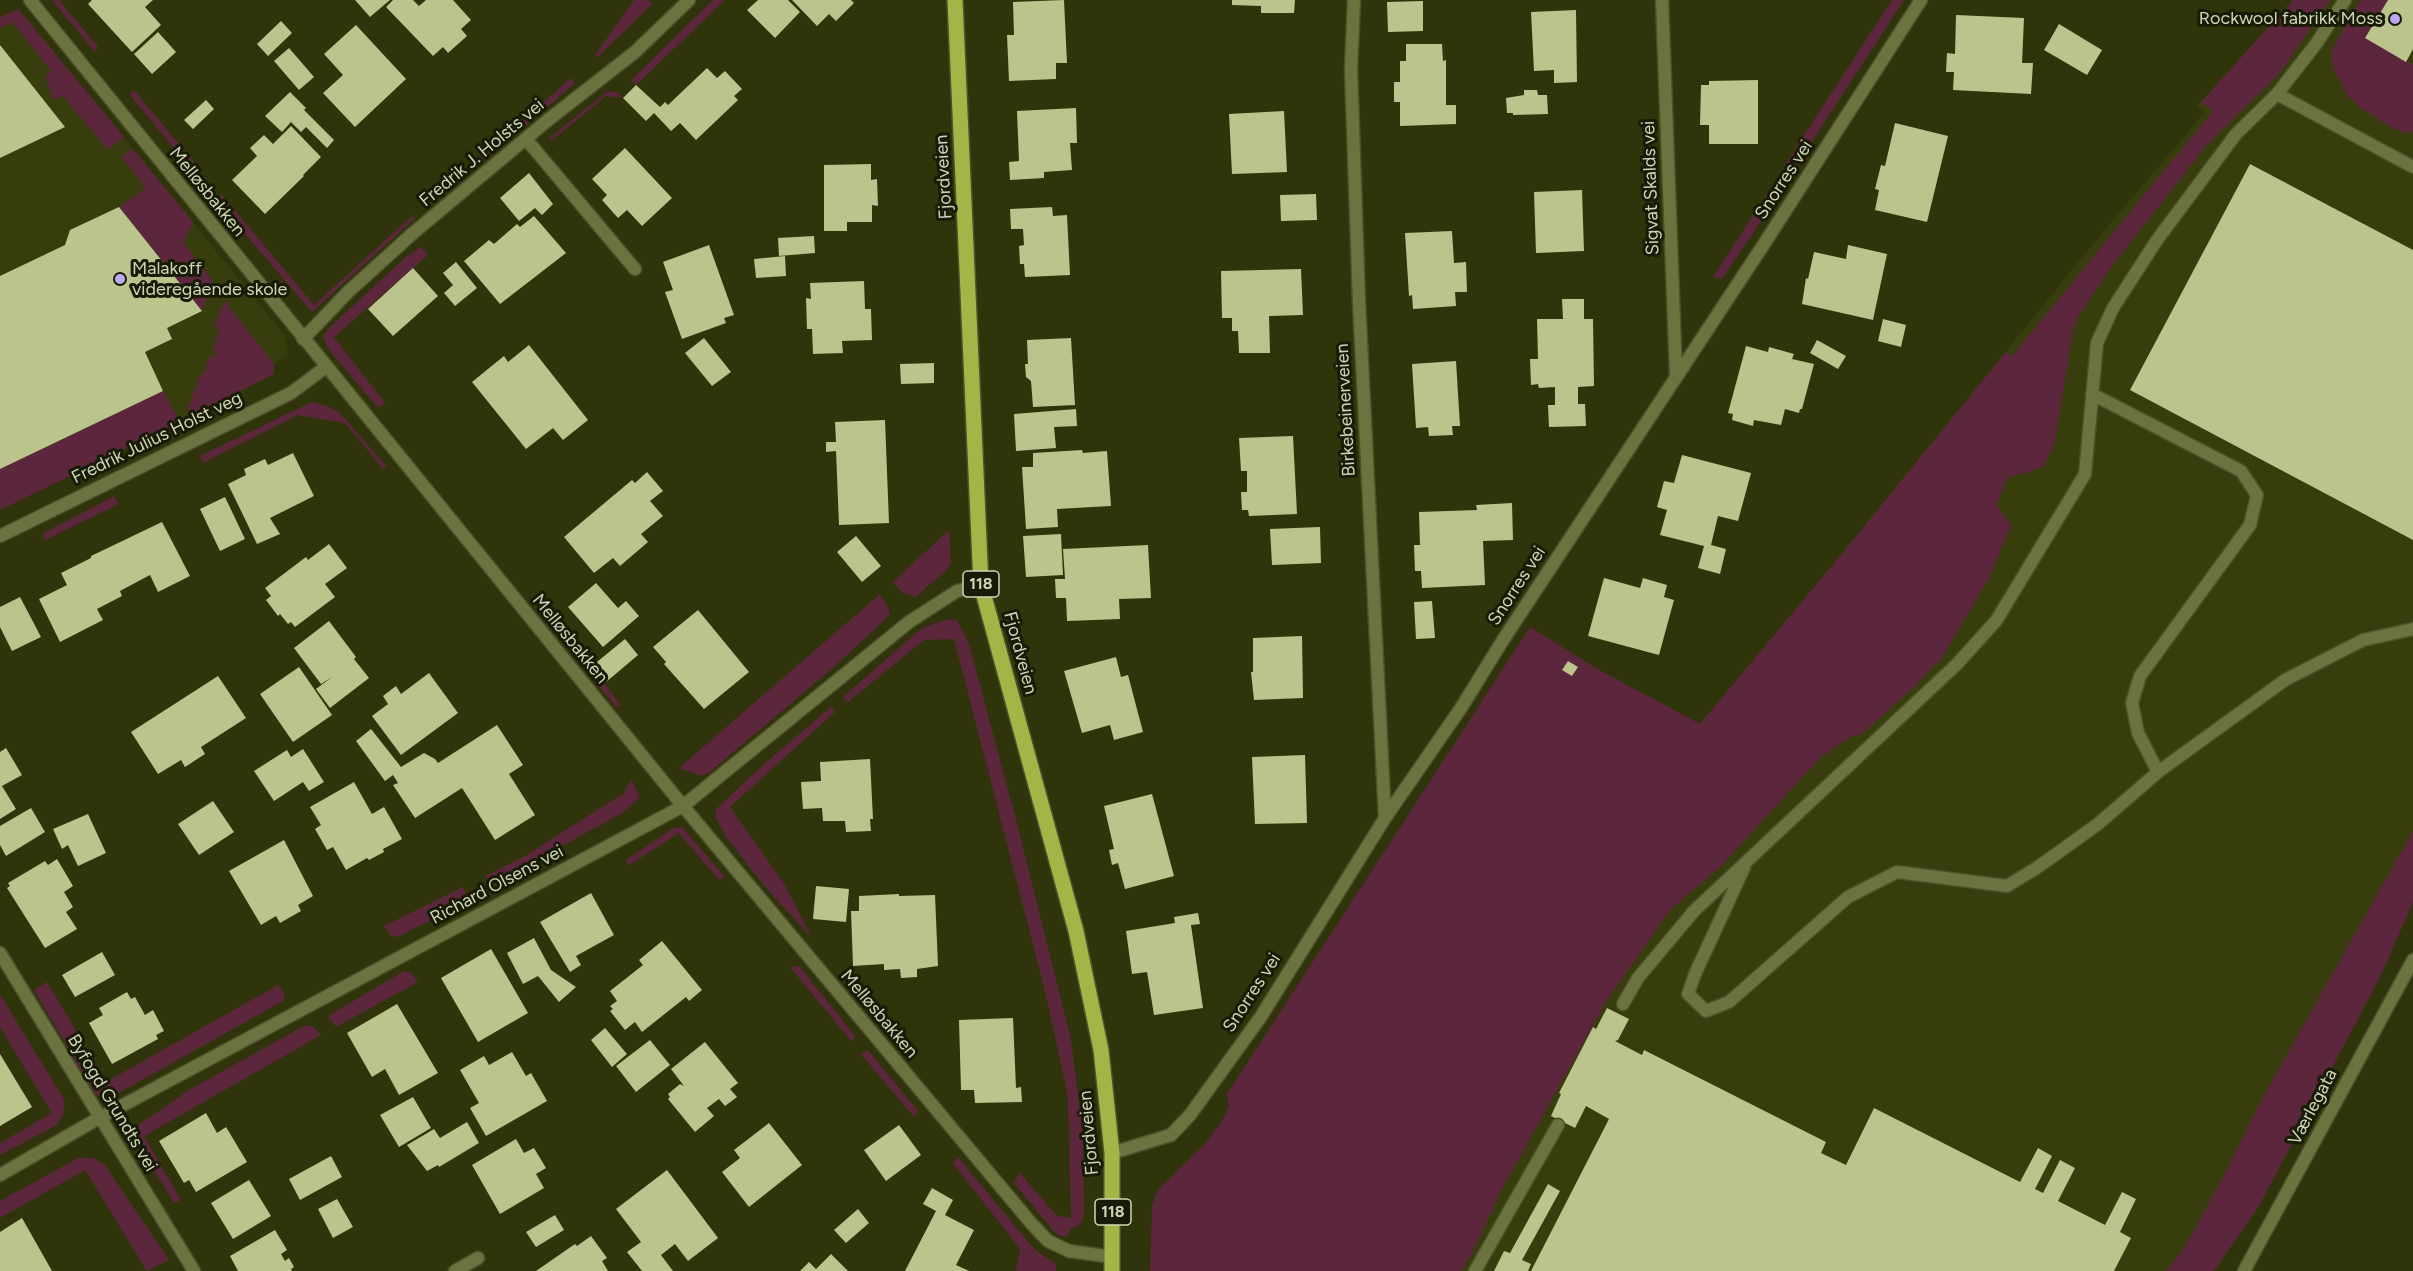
<!DOCTYPE html>
<meta charset="utf-8">
<style>
body{margin:0}
canvas{display:block;background:#2f340b}
</style>
<canvas width="2413" height="1271"></canvas>
<script>
const g = document.querySelector('canvas').getContext('2d');
g.lineJoin = 'round';
function fill(path, color) {
  g.fillStyle = color;
  g.fill(path, 'evenodd');
}
function shape(rows) {
  const path = new Path2D();
  for (const r of rows) {
    path.moveTo(r[0], r[1]);
    for (let i = 2; i < r.length; i += 2) path.lineTo(r[i], r[i + 1]);
  }
  return path;
}
function stroke(path, color, width, dash) {
  g.strokeStyle = color;
  g.lineWidth = width;
  g.lineCap = dash ? 'butt' : 'round';
  g.setLineDash(dash || []);
  g.stroke(path);
}
function drawText(font, color, halo, rows, align = 'center') {
  g.font = font + ' Figtree,sans-serif';
  g.lineWidth = 6;
  g.setLineDash([]);
  g.textBaseline = 'middle';
  g.strokeStyle = halo;
  g.fillStyle = color;
  for (const [text, x, y, turn = 0] of rows) {
    g.save();
    g.translate(x, y);
    g.rotate((+turn || 0) * Math.PI / 180);
    g.textAlign = isNaN(turn) ? turn : align;
    if (halo) g.strokeText(text, 0, 0);
    g.fillText(text, 0, 0);
    g.restore();
  }
}
const built = shape([
 [2293,0,2413,0,2413,902,2381,975,2259,1206,2214,1271,1217,1271,1700,724,1840,556,2092,245,2205,112,2197,106],
 [19,9,286,337,287,356,274,364,274,374,0,510,0,17]
]);
const green = shape([
 [52,0,59,0,98,47,95,52],
 [634,0,647,0,653,3,597,58,595,55],
 [713,0,725,0,636,85,631,80],
 [1892,0,1904,0,1793,171,1784,166],
 [2293,0,2330,0,2279,74,2206,146,2109,270,2079,315,2073,330,2055,440,2044,467,2007,478,1997,505,2011,525,1991,574,1942,658,1914,687,1862,734,1848,738,1821,757,1721,866,1670,910,1607,1000,1501,1191,1476,1245,1462,1271,1150,1271,1152,1206,1157,1191,1206,1143,1225,1116,1229,1106,1227,1094,1530,627,1594,667,1700,724,1840,556,2006,352,2012,356,2213,111,2201,102],
 [2361,0,2388,0,2366,38,2413,65,2413,132,2407,133,2394,129,2362,109,2347,95,2335,72,2331,58,2334,47,2348,19],
 [19,9,38,33,125,138,107,149,63,96,53,100,45,76,51,71,13,22,0,28,0,17],
 [571,78,575,83,516,134,511,131],
 [134,90,198,167,193,172,130,95],
 [608,91,617,92,623,98,606,96,551,141,549,138],
 [492,148,493,151,434,202,431,199],
 [133,149,193,222,184,243,213,281,202,311,119,207,146,188,121,157],
 [1768,192,1774,202,1722,279,1713,277],
 [221,194,314,305,413,215,414,219,312,312,216,200],
 [421,247,428,255,334,337,385,403,378,408,330,351,323,337,329,328,407,256],
 [224,300,274,364,274,374,191,416,188,408,200,375,205,371,210,355,215,357,217,353,213,350,219,330,214,326],
 [163,391,180,422,0,510,0,469],
 [312,402,327,406,340,413,387,467,383,469,345,423,298,415,203,463,200,456],
 [114,496,119,504,45,540,42,534],
 [949,530,951,563,947,570,915,597,903,593,893,582],
 [880,594,888,607,890,615,835,666,710,772,701,776,679,768],
 [948,619,957,620,969,644,1019,831,1071,1039,1083,1135,1084,1214,1081,1223,1077,1227,1071,1228,1067,1237,1056,1234,1014,1183,1019,1172,1057,1216,1071,1218,1068,1096,1044,987,954,639,924,640,848,702,843,697,922,628],
 [578,650,621,705,617,708,573,655],
 [831,707,835,712,730,807,785,885,812,938,768,890,726,837,715,816,716,809,765,763],
 [631,779,640,798,622,813,493,884,485,876,525,856,624,793],
 [675,827,683,828,724,876,719,880,679,833,628,866,626,860],
 [2413,831,2413,902,2381,975,2259,1206,2214,1271,2166,1271,2185,1247,2224,1175,2259,1104],
 [463,887,466,894,464,903,397,937,391,936,384,926],
 [799,966,855,1036,852,1042,790,967],
 [404,971,411,973,418,982,336,1027,328,1016],
 [47,982,106,1082,278,985,285,995,283,1001,131,1086,111,1097,103,1098,95,1094,34,990],
 [0,994,65,1101,63,1115,57,1125,0,1155,0,1143,52,1113,0,1027],
 [306,1025,314,1027,321,1035,144,1136,181,1200,174,1203,135,1139,133,1133,137,1126,192,1088],
 [868,1050,918,1111,914,1117,861,1054],
 [958,1157,1034,1249,1056,1264,1056,1271,1016,1271,1020,1249,953,1163],
 [78,1158,93,1158,105,1165,169,1260,147,1271,85,1170,0,1218,0,1201]
]);
const building = shape([
 [92,0,153,0,145,7,161,25,132,52,88,4],
 [355,0,390,0,370,17],
 [393,0,413,0,419,6,426,0,453,0,471,20,461,29,467,36,448,53,443,47,433,56,386,7],
 [758,0,788,0,800,12,775,38,747,10],
 [792,0,851,0,854,3,836,21,829,14,817,26],
 [1064,0,1067,63,1056,63,1056,79,1009,81,1007,35,1014,35,1013,2],
 [1232,0,1295,0,1294,13,1261,13,1261,6,1232,5],
 [2388,0,2413,0,2413,49,2406,62,2365,38],
 [1423,1,1423,31,1388,32,1387,2],
 [1576,10,1577,82,1554,83,1554,70,1534,71,1531,12],
 [1956,15,2024,18,2022,63,2033,63,2031,94,1953,90,1954,72,1946,72,1947,53,1955,54],
 [281,21,292,33,268,56,257,44],
 [2059,24,2102,50,2087,75,2044,50],
 [356,25,406,79,355,127,323,93,343,75,324,54],
 [158,32,176,52,152,74,134,54],
 [1406,44,1442,44,1443,61,1446,60,1446,105,1456,105,1456,124,1400,126,1400,102,1394,102,1394,82,1400,82,1400,61,1406,61],
 [0,45,65,127,0,158],
 [289,48,314,77,299,90,274,61],
 [707,68,717,78,725,71,742,89,734,96,738,100,696,140,680,123,671,131,654,113,646,121,623,98,636,85,660,107,665,102,668,105],
 [1758,80,1758,144,1709,144,1709,125,1700,125,1701,85,1709,85,1709,81],
 [1524,90,1537,90,1538,95,1547,95,1548,114,1513,115,1513,113,1507,113,1506,98,1524,95],
 [290,92,306,108,304,110,334,140,327,148,306,127,301,132,291,122,282,132,265,116],
 [206,100,214,109,193,129,184,120],
 [1076,108,1077,143,1070,143,1072,170,1044,172,1044,178,1010,180,1009,162,1019,161,1017,111],
 [1284,111,1287,172,1232,174,1229,114],
 [1895,123,1948,136,1927,222,1875,210,1879,190,1875,189,1881,165,1885,166],
 [291,126,321,157,303,175,304,176,265,214,232,180,257,156,250,148,264,135,273,144],
 [625,148,672,198,642,226,627,210,618,218,602,200,607,195,592,179],
 [871,164,871,180,877,179,878,206,872,205,872,222,847,222,847,231,824,231,824,165],
 [2250,164,2413,250,2413,540,2130,390],
 [529,173,553,204,542,215,535,208,519,221,500,198],
 [1582,190,1584,251,1536,253,1534,192],
 [1316,194,1317,220,1281,221,1280,195],
 [119,207,202,311,167,328,172,339,145,352,163,391,0,469,0,276,65,245,70,230],
 [1052,207,1053,216,1067,215,1070,275,1025,277,1024,264,1020,264,1019,246,1024,245,1023,229,1011,229,1010,209],
 [534,216,566,253,500,304,464,261,489,240,494,244,517,224,520,227],
 [1452,231,1454,263,1466,262,1467,292,1455,292,1456,306,1413,309,1412,295,1409,296,1405,233],
 [814,236,815,253,779,256,778,238],
 [709,245,734,315,724,318,726,323,682,339,665,292,673,290,663,262],
 [1848,245,1887,254,1873,320,1802,304,1806,278,1808,279,1814,252,1846,259],
 [785,256,786,276,756,278,754,259],
 [456,262,477,288,455,306,444,293,453,285,443,273],
 [413,268,438,296,393,336,368,309],
 [1301,269,1303,315,1269,316,1270,353,1239,353,1238,331,1232,331,1232,318,1222,318,1221,271],
 [864,281,865,309,871,309,872,340,842,341,843,353,813,354,812,329,807,329,806,298,811,299,810,283],
 [1562,299,1584,299,1584,319,1593,319,1594,386,1578,387,1578,404,1585,404,1586,426,1549,427,1548,405,1555,405,1555,387,1539,388,1538,384,1531,385,1530,359,1538,359,1537,319,1563,319],
 [1883,319,1906,325,1901,347,1878,341],
 [704,338,731,372,712,386,685,353],
 [1071,338,1075,405,1033,407,1031,381,1026,377,1025,364,1028,364,1027,340],
 [1817,340,1846,356,1838,369,1810,353],
 [529,345,588,420,563,440,553,428,526,449,472,382,504,356,508,362],
 [1746,346,1768,352,1769,347,1794,354,1792,359,1814,364,1802,409,1800,409,1799,413,1785,409,1781,425,1754,420,1753,426,1732,420,1733,414,1728,413],
 [1456,361,1460,426,1452,426,1453,435,1429,436,1428,427,1416,428,1412,364],
 [934,363,934,383,901,384,900,364],
 [1076,409,1077,426,1054,427,1056,448,1016,451,1014,414],
 [885,420,889,523,839,525,836,451,826,452,826,442,836,442,835,422],
 [1293,436,1297,514,1249,516,1248,510,1242,510,1241,492,1247,492,1247,471,1241,471,1239,438],
 [1082,450,1083,453,1107,451,1111,506,1057,509,1058,527,1026,529,1022,467,1033,467,1033,453],
 [293,453,314,496,270,518,280,534,257,544,228,484,246,475,244,469,265,459,268,465],
 [1682,455,1751,473,1738,521,1718,516,1711,545,1726,549,1720,574,1698,568,1704,546,1660,535,1667,510,1657,507,1664,481,1674,483],
 [647,472,663,491,650,501,663,516,641,534,648,542,620,566,613,558,594,573,564,537,632,480,635,483],
 [225,497,245,539,220,551,200,509],
 [1512,503,1513,540,1483,541,1485,585,1422,588,1421,571,1415,571,1414,545,1420,545,1419,512,1477,510,1476,505],
 [162,522,190,576,158,592,150,575,120,591,122,596,97,609,103,620,60,642,39,599,67,585,61,573,91,558,91,556],
 [1320,527,1321,563,1272,565,1270,529],
 [1061,534,1063,575,1026,577,1023,536],
 [856,536,881,566,862,582,837,552],
 [329,544,347,568,325,584,335,597,295,627,291,622,288,624,280,614,278,616,266,600,271,596,265,588,306,557,308,560],
 [1148,545,1151,598,1119,599,1120,619,1067,621,1066,598,1056,598,1055,579,1065,579,1063,549],
 [1604,578,1640,588,1643,578,1667,585,1664,597,1674,600,1659,655,1588,636],
 [596,583,618,608,626,601,639,616,603,647,568,607],
 [20,597,41,637,12,651,0,627,0,607],
 [1432,601,1435,638,1416,639,1414,602],
 [698,610,749,672,704,709,664,664,666,662,653,647],
 [329,621,356,657,354,659,369,678,330,708,316,689,332,677,321,684,294,648],
 [1302,636,1303,698,1254,700,1251,672,1253,672,1253,638],
 [625,639,638,655,606,682,592,666],
 [1116,657,1121,677,1128,675,1143,732,1114,740,1110,725,1082,733,1064,671],
 [1568,661,1578,667,1572,676,1562,670],
 [299,667,332,715,293,742,260,694],
 [429,673,458,713,401,755,372,716,388,704,383,696,396,686,401,694],
 [218,676,246,718,201,747,205,754,185,767,181,760,158,774,131,732],
 [497,725,523,765,509,774,535,815,495,840,462,788,415,818,393,785,398,783,393,775,385,781,356,741,371,729,401,767,424,753,435,759,438,763],
 [6,748,22,775,2,786,16,809,0,819,0,752],
 [303,749,324,782,309,791,303,782,274,801,254,771,287,750,291,757],
 [1305,755,1307,823,1255,824,1252,757],
 [870,759,873,819,870,819,871,831,846,832,845,821,823,821,822,808,803,809,801,782,821,781,820,762],
 [354,782,372,814,384,807,402,839,383,849,384,852,369,860,367,858,346,870,333,847,327,850,315,829,321,825,310,807],
 [1152,794,1174,876,1125,889,1118,863,1112,865,1109,850,1114,849,1104,806],
 [213,801,234,832,199,855,178,824],
 [31,808,45,832,6,856,0,845,0,826],
 [88,814,106,853,78,866,68,845,62,849,53,829],
 [284,840,313,896,298,905,301,911,280,923,276,916,261,925,229,871],
 [57,859,73,886,64,892,73,907,66,912,77,929,45,948,7,888,10,886,8,883,45,861,48,865],
 [816,886,849,889,846,922,813,919],
 [591,893,614,935,576,956,581,965,570,972,540,922],
 [899,894,899,896,935,895,938,966,917,969,917,977,901,978,900,969,884,970,884,964,853,966,851,911,859,911,859,896],
 [1198,913,1200,924,1191,925,1203,1008,1154,1015,1147,972,1132,974,1126,931,1175,923,1174,917],
 [534,938,551,970,576,987,559,1002,538,976,523,984,507,953],
 [662,941,702,990,689,1001,686,997,642,1032,635,1022,625,1030,610,1011,613,1009,610,1006,617,1001,610,991,643,965,639,960],
 [491,949,528,1013,478,1042,441,978],
 [102,952,115,975,75,997,62,975],
 [127,992,131,999,135,997,145,1015,153,1010,164,1031,156,1035,158,1039,112,1064,89,1023,103,1015,99,1008],
 [397,1004,438,1073,399,1095,385,1069,372,1077,347,1033],
 [1607,1008,1629,1019,1618,1040,1615,1041,1642,1055,1644,1050,1826,1142,1821,1153,1846,1165,1874,1108,2020,1182,2038,1148,2052,1156,2035,1189,2043,1193,2060,1160,2075,1168,2058,1201,2105,1225,2122,1192,2136,1199,2120,1232,2131,1238,2114,1271,1531,1271,1609,1119,1586,1106,1575,1128,1551,1116,1561,1094,1559,1093,1593,1027,1596,1029],
 [1013,1018,1016,1088,1021,1087,1022,1102,975,1103,974,1090,961,1090,959,1020],
 [605,1028,627,1054,612,1067,591,1040],
 [650,1040,670,1065,636,1092,616,1066],
 [705,1042,738,1083,730,1089,737,1097,725,1106,719,1099,707,1108,714,1116,695,1132,668,1099,670,1097,668,1094,680,1084,684,1086,671,1069],
 [512,1052,526,1076,531,1073,547,1101,486,1136,470,1108,479,1103,460,1070,484,1056,489,1065],
 [0,1054,32,1107,0,1126],
 [413,1097,431,1128,399,1147,380,1115],
 [206,1113,217,1133,226,1127,247,1162,196,1192,189,1180,184,1183,159,1141],
 [467,1122,479,1143,439,1167,438,1165,427,1171,407,1145,434,1129,440,1138],
 [769,1123,802,1165,749,1207,722,1172,740,1158,734,1150],
 [899,1125,921,1155,886,1181,864,1150],
 [516,1139,524,1153,534,1148,546,1168,536,1174,544,1188,500,1214,472,1165],
 [331,1156,342,1177,300,1200,289,1179],
 [667,1170,718,1238,688,1261,675,1244,661,1255,673,1271,642,1271,627,1252,641,1242,616,1209],
 [249,1180,271,1216,233,1239,211,1203],
 [1548,1184,1560,1191,1522,1260,1531,1264,1528,1271,1494,1271,1504,1251,1510,1253],
 [932,1188,953,1200,945,1215,974,1230,956,1265,969,1271,905,1271,936,1211,923,1204],
 [337,1199,353,1227,333,1238,318,1209],
 [858,1209,869,1223,846,1243,834,1230],
 [555,1215,564,1230,536,1247,526,1232],
 [22,1218,52,1271,0,1271,0,1232],
 [275,1230,287,1250,281,1254,285,1261,289,1258,294,1267,291,1269,292,1271,238,1271,230,1256],
 [591,1236,607,1258,602,1261,608,1271,536,1271,575,1244,577,1246],
 [831,1254,848,1271,800,1271,809,1262,816,1269]
]);
const lane = shape([
 [2277,94,2316,44,2345,0],
 [526,139,635,269],
 [2092,394,2241,471,2257,495,2250,525,2140,676,2132,703,2138,733,2158,772],
 [1744,868,1695,974,1688,994,1706,1011,1729,1002,1848,897,1897,872,2007,886,2038,867,2098,824,2158,772,2285,680,2363,640,2413,629],
 [1623,1004,1638,978,1694,911,1957,664,1996,621,2085,474,2097,343,2113,308,2157,240,2236,134,2277,94,2413,167],
 [455,1271,478,1258],
 [1475,1271,1558,1125],
 [2244,1271,2413,960]
]);
const street = shape([
 [30,0,683,806,1031,1223,1048,1241,1069,1251,1113,1257],
 [1354,0,1351,69,1359,302,1385,818],
 [1662,0,1676,375],
 [303,339,348,292,412,234,548,120,635,52,689,0],
 [0,536,291,393,326,367],
 [0,953,194,1271],
 [1112,1153,1171,1135,1190,1115,1260,1018,1385,818,1461,708,1503,640,1764,244,1921,0],
 [0,1175,99,1118,683,806,909,622,957,591,981,585]
]);
const primary = shape([
 [955,0,981,585,1076,931,1101,1050,1112,1153,1112,1271]
]);
const markers = [
 [2395,19,6,"#bda9f5"],
 [120,279,6,"#bda9f5"]
];
const shields = [
 [981,584,36],
 [1113,1212,36]
];
const shieldNames = [
 ["118",981,584],
 ["118",1113,1212]
];
const poiNames = [
 ["Rockwool fabrikk Moss",2383,19],
 ["Malakoff",132,269,"left"],
 ["videregående skole",132,290,"left"]
];
const streetNames = [
 ["Fredrik J. Holsts vei",482,153,-40],
 ["Fjordveien",944,177,-93],
 ["Snorres vei",1784,180,-57],
 ["Sigvat Skalds vei",1651,188,-92],
 ["Melløsbakken",207,192,51],
 ["Birkebeinerveien",1346,410,-93],
 ["Fredrik Julius Holst veg",157,438,-26],
 ["Snorres vei",1517,586,-57],
 ["Melløsbakken",570,639,51],
 ["Fjordveien",1020,653,75],
 ["Richard Olsens vei",497,885,-28],
 ["Snorres vei",1252,993,-57],
 ["Melløsbakken",879,1014,50],
 ["Byfogd Grundts vei",112,1103,59],
 ["Værlegata",2313,1107,-62],
 ["Fjordveien",1089,1133,-95]
];
fill(built, '#373d0c');
fill(green, '#5c263c');
fill(building, '#bac48c');
stroke(lane, '#4c512a', 15);
stroke(street, '#4c512a', 15);
stroke(primary, '#4c512a', 18);
stroke(lane, '#6b7341', 12);
stroke(street, '#6b7341', 12);
stroke(primary, '#a5b446', 15);
for (const [x, y, r, color] of markers) {
  const dot = new Path2D();
  dot.arc(x, y, r, 0, 2 * Math.PI);
  g.fillStyle = color;
  g.fill(dot);
  stroke(dot, '#181b05', 2);
}
for (const [x, y, w] of shields) {
  const box = new Path2D();
  box.roundRect(x - w / 2, y - 13, w, 26, 4.5);
  g.fillStyle = '#181b05';
  g.fill(box);
  stroke(box, '#d0d5b9', 1.5);
}
drawText('bold 16px', '#d0d5b9', null, shieldNames);
drawText('18px', '#d0d5b9', '#181b05', poiNames, 'right');
drawText('18px', '#d0d5b9', '#181b05', streetNames);
</script>
